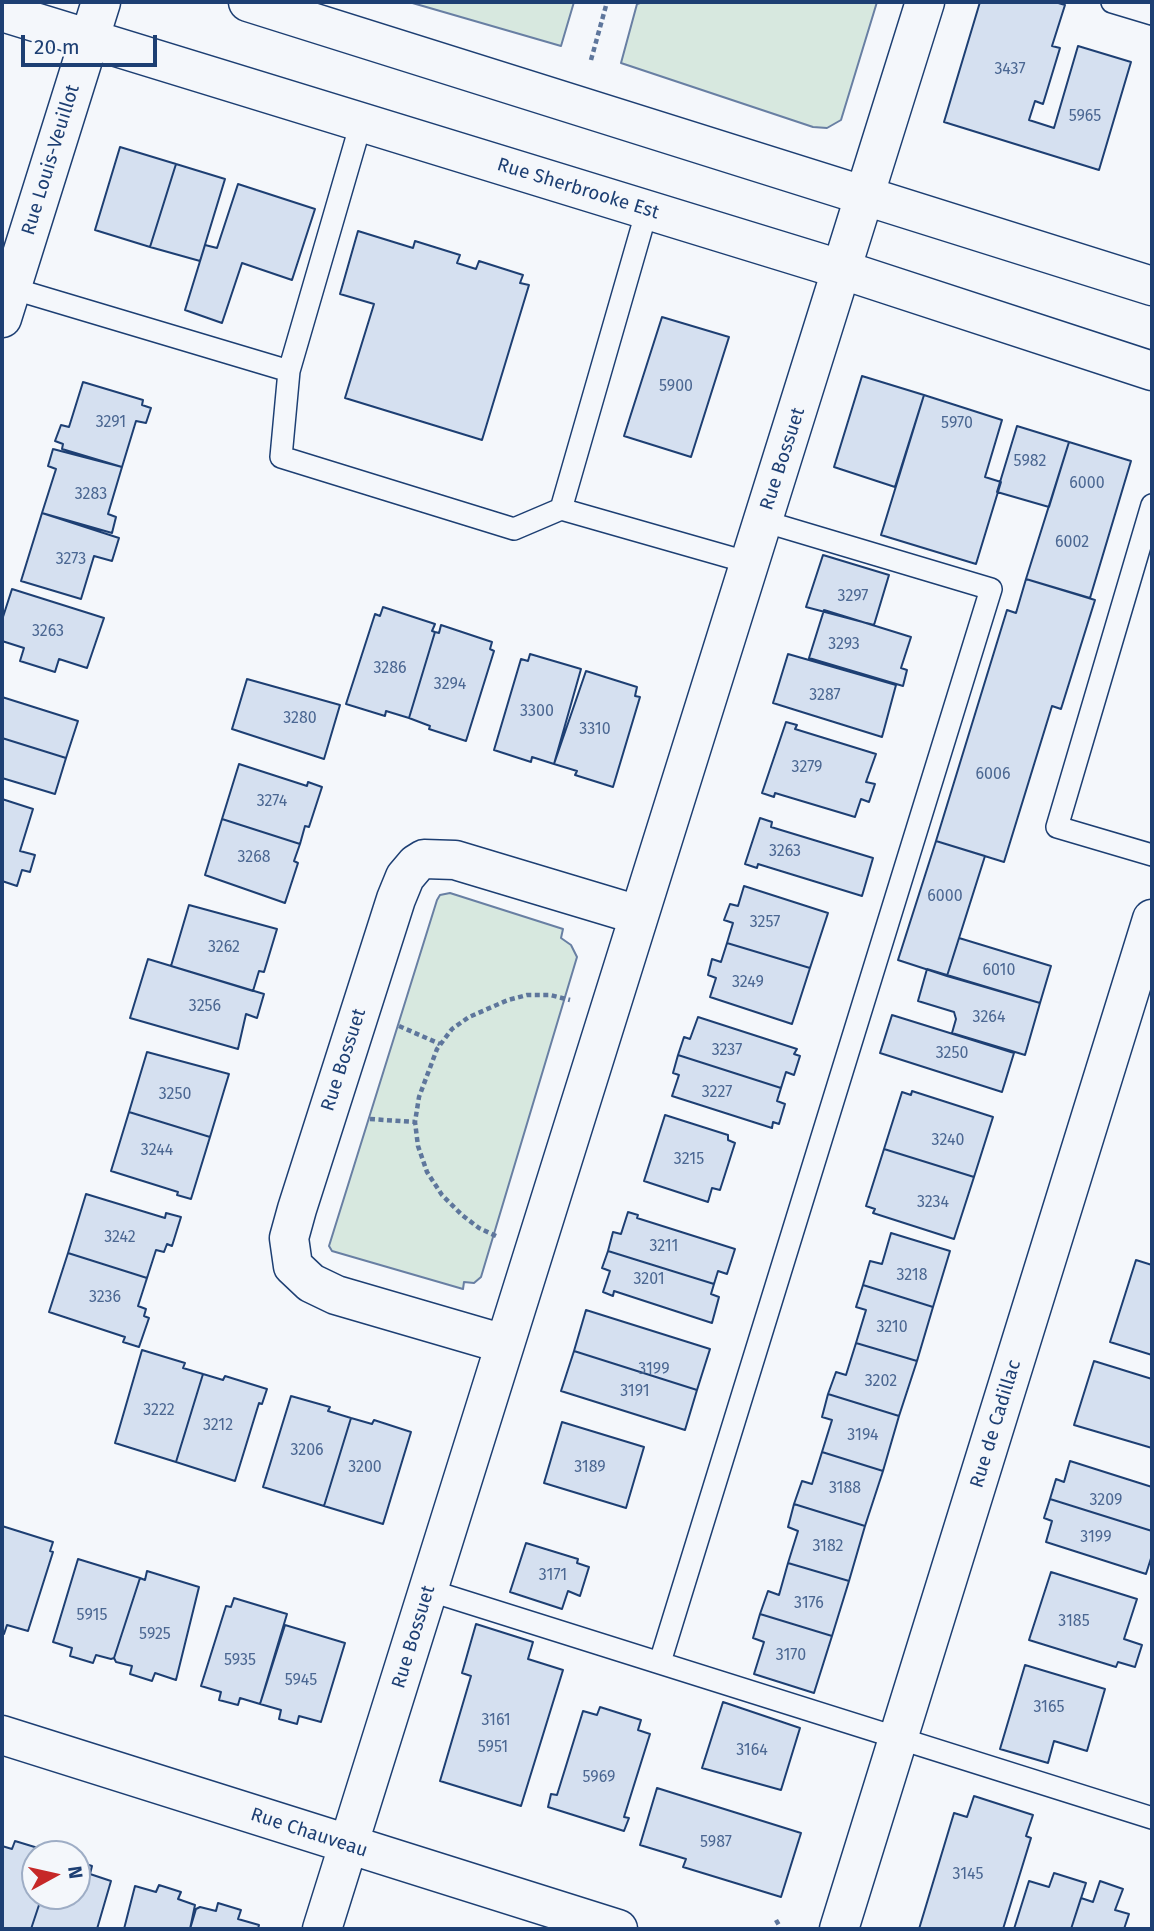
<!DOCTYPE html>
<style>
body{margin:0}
#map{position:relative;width:1154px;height:1931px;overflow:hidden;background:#f4f7fb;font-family:"Fira Sans",sans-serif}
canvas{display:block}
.frame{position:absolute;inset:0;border:4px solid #1d3f73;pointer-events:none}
.north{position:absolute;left:21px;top:1840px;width:70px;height:70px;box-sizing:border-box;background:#f4f7fb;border:2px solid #9eadc5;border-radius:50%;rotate:82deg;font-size:19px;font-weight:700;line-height:28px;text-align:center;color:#1d3f73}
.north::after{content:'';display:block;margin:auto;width:24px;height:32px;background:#c62828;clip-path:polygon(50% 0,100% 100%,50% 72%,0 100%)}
.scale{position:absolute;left:21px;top:35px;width:136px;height:32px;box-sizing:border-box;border:4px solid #1d3f73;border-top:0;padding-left:9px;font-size:21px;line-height:24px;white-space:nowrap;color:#1d3f73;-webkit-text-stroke:5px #f4f7fb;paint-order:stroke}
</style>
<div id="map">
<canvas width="1154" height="1931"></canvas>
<div class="frame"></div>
<div class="north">N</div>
<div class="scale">20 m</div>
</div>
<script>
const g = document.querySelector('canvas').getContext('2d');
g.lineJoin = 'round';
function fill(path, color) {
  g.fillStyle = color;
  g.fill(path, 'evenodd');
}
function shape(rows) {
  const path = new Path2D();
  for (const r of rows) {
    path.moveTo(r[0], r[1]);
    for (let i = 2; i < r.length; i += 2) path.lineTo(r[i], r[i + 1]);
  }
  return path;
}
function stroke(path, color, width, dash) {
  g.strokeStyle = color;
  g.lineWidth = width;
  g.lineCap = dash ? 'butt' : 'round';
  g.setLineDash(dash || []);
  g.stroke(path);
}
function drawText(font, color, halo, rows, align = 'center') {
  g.font = font + ' "Fira Sans",sans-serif';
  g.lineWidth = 5;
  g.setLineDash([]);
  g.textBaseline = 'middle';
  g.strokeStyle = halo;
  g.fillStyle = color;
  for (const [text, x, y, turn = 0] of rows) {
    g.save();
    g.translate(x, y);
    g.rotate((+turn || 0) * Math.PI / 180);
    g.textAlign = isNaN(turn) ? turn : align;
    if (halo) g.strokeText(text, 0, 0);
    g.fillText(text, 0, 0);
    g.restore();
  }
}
const green = shape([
 [409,2,574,2,561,46,409,2],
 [643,2,877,2,841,120,827,128,813,127,621,63,637,4,643,2],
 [450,893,563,929,561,938,571,945,577,957,481,1277,474,1283,464,1282,463,1289,332,1251,329,1246,437,900,440,895,450,893]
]);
const building = shape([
 [980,2,1055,2,1065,5,1052,46,1060,48,1043,104,1035,101,1029,120,1054,128,1078,46,1131,62,1099,170,944,122,980,2],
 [120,147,176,164,150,247,95,230,120,147],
 [176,164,225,179,200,261,150,247,176,164],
 [238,184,315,209,292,280,242,263,222,323,185,310,205,245,217,248,238,184],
 [358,231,413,248,415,241,460,255,457,263,476,269,479,261,523,275,520,283,529,285,482,440,345,398,374,304,340,294,358,231],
 [662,317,729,337,691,457,624,436,662,317],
 [862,376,924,395,895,487,834,467,862,376],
 [83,382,143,400,142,405,151,408,146,423,136,421,122,467,62,449,63,444,55,441,61,425,69,427,83,382],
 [924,395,1002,420,985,477,1001,482,976,564,881,535,924,395],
 [1017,426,1069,442,1049,507,997,492,1017,426],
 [1069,442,1131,461,1090,598,1026,579,1069,442],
 [53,449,122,467,108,514,116,517,112,533,42,513,56,469,48,466,53,449],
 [42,513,119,538,112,561,94,556,81,599,21,581,42,513],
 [823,555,889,575,874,625,806,607,823,555],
 [1026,579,1095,600,1061,709,1052,706,1004,862,936,841,1007,610,1016,613,1026,579],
 [12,589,104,618,87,668,59,659,55,672,20,661,24,648,2,641,2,620,12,589],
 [383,607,435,624,432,631,435,632,409,718,386,711,385,716,346,704,375,614,380,616,383,607],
 [824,610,911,637,901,668,907,670,903,686,809,658,824,610],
 [441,625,492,642,490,649,494,651,466,741,429,729,430,726,409,718,435,632,439,633,441,625],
 [530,654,581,669,554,764,532,757,531,762,494,750,521,659,528,661,530,654],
 [788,654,896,685,882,737,773,703,788,654],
 [586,671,637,687,635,696,640,697,613,787,575,775,577,771,554,764,586,671],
 [247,679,340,705,324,759,232,729,247,679],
 [2,697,78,721,66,758,2,738,2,697],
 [786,722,797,725,795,729,876,754,866,782,875,784,869,802,861,799,855,817,775,793,774,797,762,793,786,722],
 [2,738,66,758,55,794,2,778,2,738],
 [239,764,307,786,308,782,322,787,309,827,305,826,300,844,222,819,239,764],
 [2,799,33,809,20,851,35,855,30,872,22,870,17,886,2,881,2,799],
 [760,818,772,822,771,827,873,858,862,896,758,864,757,868,745,864,760,818],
 [222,819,300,844,294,861,298,863,285,903,205,875,222,819],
 [936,841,985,856,947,976,898,960,936,841],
 [744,886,828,913,810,968,727,943,733,923,724,920,730,904,738,906,744,886],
 [189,905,277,929,264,972,259,971,253,991,171,966,189,905],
 [959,938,1051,966,1040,1003,947,976,959,938],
 [727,943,810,968,792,1024,710,997,716,978,708,975,712,959,721,962,727,943],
 [148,959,264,994,257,1018,246,1014,238,1049,130,1018,148,959],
 [927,969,1040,1003,1025,1055,952,1033,956,1019,954,1012,918,1001,927,969],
 [892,1015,1014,1053,1002,1092,880,1053,892,1015],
 [698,1017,797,1049,794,1054,800,1056,794,1075,786,1072,781,1088,678,1055,684,1037,690,1039,698,1017],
 [147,1052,229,1074,210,1137,129,1112,147,1052],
 [678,1055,781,1088,777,1101,785,1104,779,1124,773,1122,772,1128,672,1096,679,1075,673,1073,678,1055],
 [912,1091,993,1117,974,1177,884,1149,902,1092,911,1095,912,1091],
 [129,1112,210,1137,191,1199,177,1195,178,1192,111,1171,129,1112],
 [665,1115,728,1135,728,1140,735,1143,720,1190,712,1188,708,1202,644,1181,665,1115],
 [884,1149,974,1177,954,1239,873,1213,875,1209,866,1206,884,1149],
 [86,1194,165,1218,166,1213,181,1217,172,1246,167,1244,164,1252,156,1250,147,1278,68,1253,86,1194],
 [628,1212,638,1215,637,1218,735,1249,727,1274,718,1271,714,1284,608,1251,613,1232,621,1234,628,1212],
 [891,1233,950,1251,933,1307,863,1285,870,1261,882,1264,891,1233],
 [608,1251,714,1284,711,1294,719,1297,712,1323,614,1291,613,1296,603,1292,610,1271,602,1268,608,1251],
 [68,1253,147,1278,138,1306,146,1309,144,1316,149,1318,139,1347,123,1342,125,1337,49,1312,68,1253],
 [1136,1260,1152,1265,1152,1355,1110,1342,1136,1260],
 [863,1285,933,1307,917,1361,856,1343,866,1310,856,1307,863,1285],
 [586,1310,710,1349,697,1390,574,1351,586,1310],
 [856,1343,917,1361,899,1416,828,1394,836,1372,846,1375,856,1343],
 [142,1350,185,1363,183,1368,203,1374,176,1462,115,1443,142,1350],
 [574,1351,697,1390,685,1430,561,1391,574,1351],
 [1094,1361,1152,1379,1152,1448,1074,1425,1094,1361],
 [203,1374,223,1380,225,1376,267,1389,262,1404,259,1403,235,1481,176,1462,203,1374],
 [828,1394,899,1416,883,1471,822,1452,832,1420,822,1417,828,1394],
 [291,1396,330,1407,328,1411,351,1418,324,1506,263,1487,291,1396],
 [351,1418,372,1424,374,1420,411,1432,383,1524,324,1506,351,1418],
 [562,1422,644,1447,626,1508,544,1483,562,1422],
 [822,1452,883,1471,865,1526,794,1504,802,1481,812,1484,822,1452],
 [1070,1461,1152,1487,1152,1531,1050,1499,1056,1479,1064,1482,1070,1461],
 [1050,1499,1152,1531,1152,1555,1146,1574,1046,1542,1052,1521,1044,1518,1050,1499],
 [794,1504,865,1526,849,1581,788,1563,798,1531,788,1527,794,1504],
 [2,1526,53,1542,50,1551,53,1552,28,1631,7,1625,4,1634,2,1633,2,1526],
 [526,1543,578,1559,577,1563,589,1567,580,1596,568,1591,562,1609,510,1592,526,1543],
 [78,1559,140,1578,114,1658,111,1659,96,1655,93,1663,70,1656,72,1648,53,1642,78,1559],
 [788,1563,849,1581,832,1636,760,1614,768,1591,779,1595,788,1563],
 [147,1571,199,1587,176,1680,155,1673,152,1681,130,1674,132,1666,116,1662,114,1658,140,1578,145,1580,147,1571],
 [1051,1572,1137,1599,1124,1639,1142,1645,1135,1667,1118,1662,1116,1667,1029,1640,1051,1572],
 [234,1598,287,1614,260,1704,240,1698,238,1705,219,1700,221,1692,201,1686,226,1606,231,1607,234,1598],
 [760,1614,832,1636,814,1693,754,1674,764,1642,753,1638,760,1614],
 [476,1624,533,1642,528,1659,563,1670,521,1806,440,1781,471,1676,462,1673,476,1624],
 [285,1625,345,1643,321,1722,299,1716,297,1724,279,1719,281,1710,260,1704,285,1625],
 [1025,1665,1105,1689,1087,1751,1054,1741,1048,1763,1000,1749,1025,1665],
 [723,1702,800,1728,781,1790,702,1768,723,1702],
 [600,1707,641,1720,638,1730,650,1734,624,1817,629,1818,624,1831,548,1807,551,1794,557,1795,583,1711,597,1715,600,1707],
 [657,1788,801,1833,781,1897,683,1867,686,1859,640,1845,657,1788],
 [974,1796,1033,1815,1026,1836,1031,1838,1003,1929,919,1929,954,1813,967,1817,974,1796],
 [15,1841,38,1848,35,1854,35,1896,42,1896,31,1929,2,1929,2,1846,12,1849,15,1841],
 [77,1861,92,1866,90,1874,111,1881,97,1929,31,1929,42,1896,77,1896,77,1861],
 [1054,1873,1086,1883,1071,1929,1014,1929,1029,1881,1049,1887,1054,1873],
 [1100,1881,1123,1889,1115,1910,1129,1914,1124,1929,1071,1929,1081,1898,1093,1902,1100,1881],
 [159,1885,181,1892,178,1899,195,1905,190,1929,124,1929,135,1886,156,1892,159,1885],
 [218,1903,241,1910,238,1919,259,1925,258,1929,190,1929,196,1909,200,1907,216,1911,218,1903]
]);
const path = shape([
 [591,60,607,2],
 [399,1026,440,1044],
 [370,1119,415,1122],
 [496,1236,479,1228,462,1215,442,1195,427,1172,418,1146,415,1122,419,1097,437,1049,452,1029,469,1017,508,1000,527,995,550,995,570,1000],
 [776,1920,780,1927]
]);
const lane = shape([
 [1112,2,1152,14],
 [11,288,289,371,281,457,514,529,561,509,750,563],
 [289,371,361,123],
 [1152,505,1057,827,1152,855],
 [561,509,647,210],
 [428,1590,1152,1818],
 [660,1662,991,589,763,521]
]);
const street = shape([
 [2,318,101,2],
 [504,1344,336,1295,311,1283,293,1266,289,1238,297,1209,396,899,405,877,416,864,424,859,455,860,638,915],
 [2,1735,618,1929],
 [322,1929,925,2]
]);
const secondary = shape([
 [839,1929,1152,919]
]);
const primary = shape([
 [248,2,1152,286],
 [2,12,843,270,1152,371]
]);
const numberNames = [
 ["3437",1010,70],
 ["5965",1085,117],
 ["5900",676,387],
 ["3291",111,423],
 ["5970",957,424],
 ["5982",1030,462],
 ["6000",1087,484],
 ["3283",91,495],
 ["6002",1072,543],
 ["3273",71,560],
 ["3297",853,597],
 ["3263",48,632],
 ["3293",844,645],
 ["3286",390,669],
 ["3294",450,685],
 ["3287",825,696],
 ["3300",537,712],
 ["3280",300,719],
 ["3310",595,730],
 ["3279",807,768],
 ["6006",993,775],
 ["3274",272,802],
 ["3263",785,852],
 ["3268",254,858],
 ["6000",945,897],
 ["3257",765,923],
 ["3262",224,948],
 ["6010",999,971],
 ["3249",748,983],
 ["3256",205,1007],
 ["3264",989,1018],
 ["3237",727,1051],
 ["3250",952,1054],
 ["3227",717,1093],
 ["3250",175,1095],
 ["3240",948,1141],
 ["3244",157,1151],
 ["3215",689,1160],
 ["3234",933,1203],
 ["3242",120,1238],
 ["3211",664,1247],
 ["3218",912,1276],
 ["3201",649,1280],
 ["3236",105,1298],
 ["3210",892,1328],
 ["3199",654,1370],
 ["3202",881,1382],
 ["3191",635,1392],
 ["3222",159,1411],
 ["3212",218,1426],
 ["3194",863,1436],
 ["3206",307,1451],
 ["3200",365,1468],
 ["3189",590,1468],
 ["3188",845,1489],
 ["3209",1106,1501],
 ["3199",1096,1538],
 ["3182",828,1547],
 ["3171",553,1576],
 ["3176",809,1604],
 ["5915",92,1616],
 ["3185",1074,1622],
 ["5925",155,1635],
 ["3170",791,1656],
 ["5935",240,1661],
 ["5945",301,1681],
 ["3165",1049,1708],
 ["3161",496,1721],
 ["5951",493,1748],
 ["3164",752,1751],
 ["5969",599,1778],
 ["5987",716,1843],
 ["3145",968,1875]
];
const streetNames = [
 ["Rue Louis-Veuillot",51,160,-73],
 ["Rue Sherbrooke Est",578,189,17],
 ["Rue Bossuet",783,459,-72],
 ["Rue Bossuet",344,1060,-72],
 ["Rue de Cadillac",996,1424,-73],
 ["Rue Bossuet",414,1637,-73],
 ["Rue Chauveau",309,1833,18]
];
fill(green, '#d7e8df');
stroke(green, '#687fa3', 2);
fill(building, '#d5e0f0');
stroke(building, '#1d3f73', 2);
stroke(lane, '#1d3f73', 24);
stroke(street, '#1d3f73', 41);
stroke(secondary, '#1d3f73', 41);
stroke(primary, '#1d3f73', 41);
stroke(path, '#5e769c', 4.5, [5, 3.5]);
stroke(lane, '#f4f7fb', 21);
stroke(street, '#f4f7fb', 38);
stroke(secondary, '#f4f7fb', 38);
stroke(primary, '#f4f7fb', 38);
drawText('16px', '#4b6792', null, numberNames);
drawText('19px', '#1d3f73', '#f4f7fb', streetNames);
</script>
